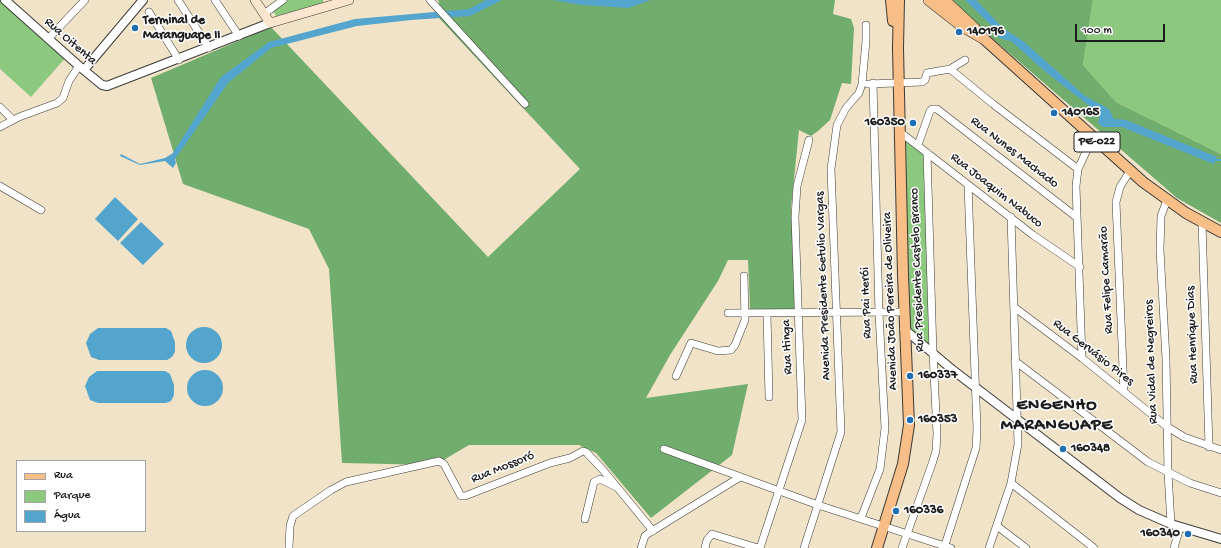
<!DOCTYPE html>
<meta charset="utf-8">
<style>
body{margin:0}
#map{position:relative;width:1221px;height:548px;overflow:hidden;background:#f1e3c7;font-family:"Gochi Hand",sans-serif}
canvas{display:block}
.legend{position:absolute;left:16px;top:460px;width:130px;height:72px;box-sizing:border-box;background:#fff;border:1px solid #a4a4a4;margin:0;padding:5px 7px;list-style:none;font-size:12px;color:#1c1c1c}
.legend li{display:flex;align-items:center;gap:8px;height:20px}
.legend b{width:20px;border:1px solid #a4a4a4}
.scale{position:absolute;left:1075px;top:24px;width:90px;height:18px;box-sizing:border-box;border:2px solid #1c1c1c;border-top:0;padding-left:5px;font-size:12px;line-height:14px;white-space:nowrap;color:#1c1c1c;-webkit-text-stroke:3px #fff;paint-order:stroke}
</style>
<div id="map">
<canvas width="1221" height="548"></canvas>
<ul class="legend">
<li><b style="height:5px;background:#f7be88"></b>Rua</li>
<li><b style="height:11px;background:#8cc97e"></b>Parque</li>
<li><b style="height:11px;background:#54a5ce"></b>Água</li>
</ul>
<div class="scale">100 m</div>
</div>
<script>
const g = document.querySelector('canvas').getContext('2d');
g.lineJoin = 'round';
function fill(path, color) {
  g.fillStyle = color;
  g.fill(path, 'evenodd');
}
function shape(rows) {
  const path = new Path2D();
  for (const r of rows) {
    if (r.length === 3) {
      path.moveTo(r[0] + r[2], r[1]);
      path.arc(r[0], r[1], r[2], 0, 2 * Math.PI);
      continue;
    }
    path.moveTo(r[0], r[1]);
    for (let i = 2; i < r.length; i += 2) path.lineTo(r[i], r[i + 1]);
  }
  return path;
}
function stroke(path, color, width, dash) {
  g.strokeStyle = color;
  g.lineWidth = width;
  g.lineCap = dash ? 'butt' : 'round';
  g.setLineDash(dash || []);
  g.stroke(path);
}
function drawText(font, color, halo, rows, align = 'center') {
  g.font = font + ' "Gochi Hand",sans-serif';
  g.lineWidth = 3;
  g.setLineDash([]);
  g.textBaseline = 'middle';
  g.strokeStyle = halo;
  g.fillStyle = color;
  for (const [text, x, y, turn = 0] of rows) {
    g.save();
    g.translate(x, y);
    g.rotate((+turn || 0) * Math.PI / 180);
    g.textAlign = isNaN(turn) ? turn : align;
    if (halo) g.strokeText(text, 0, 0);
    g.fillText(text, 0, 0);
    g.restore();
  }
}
const green = shape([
 [0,0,5,0,67,56,31,97,0,69],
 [285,0,323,0,324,4,276,16,272,9],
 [1093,0,1221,0,1221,154,1116,102,1083,65],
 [900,132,926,154,931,349,904,329]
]);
const forest = shape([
 [438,0,835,0,833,14,851,19,854,28,851,84,842,83,830,120,818,131,811,136,799,130,791,208,795,309,750,309,748,260,728,260,718,281,670,355,646,398,748,384,732,455,651,518,596,453,579,445,469,445,435,465,342,463,329,269,309,229,183,184,151,78,271,27,488,257,580,169,439,18,439,2],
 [948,0,1093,0,1083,65,1116,102,1221,154,1221,223,1177,198]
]);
const water = shape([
 [486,0,502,0,470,16,411,20,357,26,271,48,228,83,175,159,176,163,173,168,165,161,140,165,120,156,121,154,140,164,165,158,173,153,221,77,269,42,355,19,469,9],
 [553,0,650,0,629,8,582,5],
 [965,0,976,0,1003,28,1023,41,1085,96,1109,109,1114,119,1126,120,1217,157,1214,164,1122,127,1103,127,1098,123,1100,114,1047,73,1011,41,999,38,997,31],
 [115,197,138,219,118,241,95,219],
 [141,222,164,244,143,265,120,243],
 [204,345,18],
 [98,328,166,328,171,331,175,342,175,352,172,357,167,360,99,360,91,357,86,343,90,334],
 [205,388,18],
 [97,371,165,371,170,374,174,385,174,395,171,401,166,403,98,403,90,400,85,386,89,377]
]);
const stream = shape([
 [1214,160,1221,160]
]);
const minor = shape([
 [178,0,209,48],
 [215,0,239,36],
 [430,0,525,104],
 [149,12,179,60],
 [264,14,283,0],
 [48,39,85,0],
 [950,69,993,104,1078,169],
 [868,84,922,82,925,80,927,73,950,69,965,60],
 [0,107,13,120],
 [0,127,19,117,57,103,63,98,69,81,79,66],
 [900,132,1033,235,1080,267],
 [918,145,930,111,932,109,937,109,1075,216],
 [0,186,41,210],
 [1167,200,1161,216,1160,250,1166,359,1168,473,1171,524],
 [1202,222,1209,447],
 [1014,307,1082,358,1166,426,1184,437,1221,450],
 [728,313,904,312],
 [767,314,769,397],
 [1082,358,1076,186,1078,169,1093,137],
 [1015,361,1148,462,1190,483,1221,493],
 [676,376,691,343,718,351,731,350,735,345,745,320,744,276],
 [1124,392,1116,202,1120,187,1130,171],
 [664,449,818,505,951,548],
 [1011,483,1094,548],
 [861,518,880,469,885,428,879,313,873,83],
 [585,519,594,482,600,479,616,487],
 [997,526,1026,548],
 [289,548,290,526,293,516,331,490,346,482,439,461,444,464,461,496,465,496,550,463,570,458,583,451,586,452,603,470,653,531],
 [641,548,645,536,649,533,740,477],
 [705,548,707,540,712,534,758,548],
 [760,548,802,420,795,217,797,186,809,140],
 [804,548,841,432,831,169,837,125,846,108,859,93,862,84,866,41,866,25],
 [902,548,932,464,936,451,937,434,933,353,927,153],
 [944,548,976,448,977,429,968,185],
 [989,548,1011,483,1018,444,1011,217],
 [1174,548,1180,527]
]);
const tertiary = shape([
 [5,0,79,66,102,85,107,86,270,23],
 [84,70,143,0],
 [904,329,954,371,1120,498,1139,510,1171,524,1221,539]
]);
const secondary = shape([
 [255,0,270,23,349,0]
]);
const primary = shape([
 [891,0,893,21],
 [983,38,1143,182,1186,213,1221,232],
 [877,548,903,464,909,425,903,275,898,48,899,0]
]);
const trunk = shape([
 [929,0,962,26,983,38],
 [944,0,975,29]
]);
const markers = [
 [135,28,4,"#1f6fb2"],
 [959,32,4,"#1f6fb2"],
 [1054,113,4,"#1f6fb2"],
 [913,123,4,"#1f6fb2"],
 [910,376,4,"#1f6fb2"],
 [910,420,4,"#1f6fb2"],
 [1063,449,4,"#1f6fb2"],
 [896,511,4,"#1f6fb2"],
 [1188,534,4,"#1f6fb2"]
];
const shields = [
 [1097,142,46]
];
const shieldNames = [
 ["PE-022",1097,142]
];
const poiNames = [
 ["Terminal de",143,21],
 ["Maranguape II",143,36],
 ["140196",967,32],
 ["140165",1062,113],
 ["160350",905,123,"right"],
 ["160337",918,376],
 ["160353",918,420],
 ["160348",1071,449],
 ["160336",904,511],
 ["160340",1180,534,"right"]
];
const streetNames = [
 ["Rua Oitenta",70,42,41],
 ["Rua Nunes Machado",1014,153,38],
 ["Rua Joaquim Nabuco",996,191,38],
 ["Rua Presidente Castelo Branco",918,270,-92],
 ["Rua Felipe Camarão",1107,280,-93],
 ["Avenida Presidente Getulio Vargas",824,286,-92],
 ["Avenida João Pereira de Oliveira",891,301,-92],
 ["Rua Pai Herói",867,303,-92],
 ["Rua Henrique Dias",1193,335,-92],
 ["Rua Itinga",788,347,-92],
 ["Rua Gervásio Pires",1093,353,38],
 ["Rua Vidal de Negreiros",1152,362,-92],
 ["Rua Mossoró",503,468,-22]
];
const districtNames = [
 ["ENGENHO",1057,406],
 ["MARANGUAPE",1057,426]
];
fill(green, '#8cc97e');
fill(forest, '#71ad6d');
fill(water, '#54a5ce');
stroke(stream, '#54a5ce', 2);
stroke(minor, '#3c3a36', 8);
stroke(tertiary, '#3c3a36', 10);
stroke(secondary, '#3c3a36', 10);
stroke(primary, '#3c3a36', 12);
stroke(trunk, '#3c3a36', 12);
stroke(minor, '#fff', 7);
stroke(tertiary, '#fff', 8);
stroke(secondary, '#fce5cf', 9);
stroke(primary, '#f7be88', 10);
stroke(trunk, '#f7be88', 11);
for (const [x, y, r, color] of markers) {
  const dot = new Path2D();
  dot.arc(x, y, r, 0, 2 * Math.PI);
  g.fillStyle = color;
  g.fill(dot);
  stroke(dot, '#fff', 1.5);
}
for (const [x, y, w] of shields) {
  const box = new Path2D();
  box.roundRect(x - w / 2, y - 10, w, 20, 3);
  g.fillStyle = '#fff';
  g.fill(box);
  stroke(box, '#1c1c1c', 1);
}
drawText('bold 12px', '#1c1c1c', null, shieldNames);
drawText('bold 13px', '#1c1c1c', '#fff', poiNames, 'left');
drawText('13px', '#1c1c1c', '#fff', streetNames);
g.letterSpacing = '1px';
drawText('bold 17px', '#1c1c1c', '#fff', districtNames);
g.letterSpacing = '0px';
</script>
